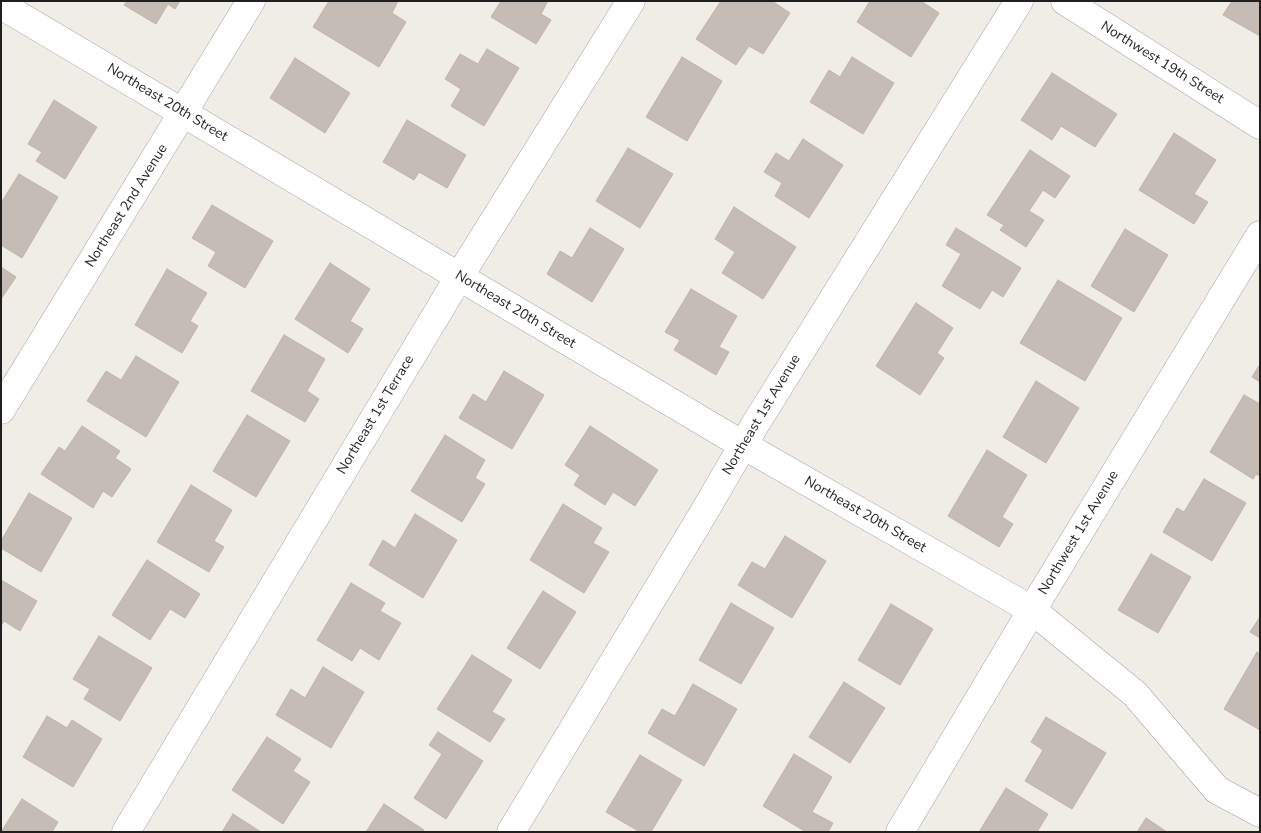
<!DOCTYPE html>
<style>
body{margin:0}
#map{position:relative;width:1261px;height:833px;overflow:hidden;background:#f0ece6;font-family:"Nunito Sans",sans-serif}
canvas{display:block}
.frame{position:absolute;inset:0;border:2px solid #1f1f1f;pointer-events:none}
</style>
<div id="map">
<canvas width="1261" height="833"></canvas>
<div class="frame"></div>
</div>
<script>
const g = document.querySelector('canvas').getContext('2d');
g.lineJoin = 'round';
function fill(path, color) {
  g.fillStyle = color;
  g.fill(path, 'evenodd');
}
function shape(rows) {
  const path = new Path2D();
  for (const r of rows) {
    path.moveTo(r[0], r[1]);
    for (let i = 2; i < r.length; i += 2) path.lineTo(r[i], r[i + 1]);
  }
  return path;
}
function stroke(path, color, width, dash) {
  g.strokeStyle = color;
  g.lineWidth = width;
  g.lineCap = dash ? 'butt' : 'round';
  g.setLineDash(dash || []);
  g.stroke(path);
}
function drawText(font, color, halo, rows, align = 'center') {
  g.font = font + ' "Nunito Sans",sans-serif';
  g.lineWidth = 5;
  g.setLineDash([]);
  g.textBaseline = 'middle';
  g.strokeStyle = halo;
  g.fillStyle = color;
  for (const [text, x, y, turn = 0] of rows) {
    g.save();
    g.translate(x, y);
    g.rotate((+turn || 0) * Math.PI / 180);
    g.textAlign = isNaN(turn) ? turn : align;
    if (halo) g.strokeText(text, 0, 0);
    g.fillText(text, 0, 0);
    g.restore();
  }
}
const building = shape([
 [127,1,180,1,175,9,168,4,156,24,124,5,127,1],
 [329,1,398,1,392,13,406,22,379,67,313,27,329,1],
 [501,1,548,1,541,14,551,20,536,44,491,17,501,1],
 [721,1,772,1,790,13,763,54,749,46,736,65,696,39,721,1],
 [870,1,921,1,939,13,911,57,857,22,870,1],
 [1232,1,1260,1,1260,36,1223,15,1232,1],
 [487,49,519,68,484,126,451,106,461,89,445,79,460,54,478,64,487,49],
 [682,57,722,81,687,141,646,117,682,57],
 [852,57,894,83,863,134,810,102,829,70,840,77,852,57],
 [295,58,350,93,325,133,270,98,295,58],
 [1052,73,1117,114,1095,147,1061,126,1052,140,1021,120,1052,73],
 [54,100,97,127,65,179,36,161,42,152,28,144,54,100],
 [407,120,466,155,447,188,419,172,414,180,383,162,407,120],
 [1174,133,1216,160,1194,194,1208,202,1194,224,1139,190,1174,133],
 [803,139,843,165,809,218,775,196,782,183,764,172,776,153,789,161,803,139],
 [628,148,673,174,640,228,596,201,628,148],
 [1030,150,1070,176,1055,198,1043,190,1029,211,1044,220,1026,247,1000,230,1004,225,987,215,1030,150],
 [19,174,58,197,22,258,1,245,1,203,19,174],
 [212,205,273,241,245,288,208,266,216,252,192,238,212,205],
 [734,207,796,247,763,299,722,273,735,252,715,239,734,207],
 [590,228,624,249,592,302,547,274,560,251,572,258,590,228],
 [956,228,1021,268,1003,297,992,290,980,309,942,286,961,254,946,245,956,228],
 [1125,229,1168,255,1134,312,1091,286,1125,229],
 [330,263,370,289,350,321,363,329,348,353,295,319,330,263],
 [1,267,16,277,1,299,1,267],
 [167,269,207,293,190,321,198,326,182,353,135,325,167,269],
 [1058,280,1122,318,1085,381,1020,343,1058,280],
 [691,289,737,316,719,347,729,352,716,375,674,350,680,340,665,332,691,289],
 [916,303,953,328,937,353,944,358,920,395,876,366,916,303],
 [284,335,325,359,307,391,319,399,305,422,251,391,284,335],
 [136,356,179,382,146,437,87,401,106,371,121,380,136,356],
 [1260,364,1260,382,1252,377,1260,364],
 [504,371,544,395,512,449,459,418,473,394,486,402,504,371],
 [1036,381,1079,408,1046,463,1003,437,1036,381],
 [1244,395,1260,404,1260,476,1256,474,1253,479,1210,452,1244,395],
 [247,415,290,441,256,497,213,471,247,415],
 [82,426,120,451,115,458,131,469,112,497,103,491,93,508,41,474,59,447,65,451,82,426],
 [590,426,658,470,635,506,613,492,605,505,574,485,580,475,565,465,590,426],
 [445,435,485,460,475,478,485,484,462,522,411,491,445,435],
 [987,450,1027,475,1002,517,1013,524,999,547,948,516,987,450],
 [1204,479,1246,503,1212,561,1163,532,1177,508,1184,512,1204,479],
 [191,485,232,510,214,541,224,547,209,572,157,542,191,485],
 [29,493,72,518,41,572,1,548,1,541,29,493],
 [563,504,602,528,593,543,609,552,584,593,530,560,563,504],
 [415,514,457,540,423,598,369,565,383,540,395,548,415,514],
 [785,536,826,561,792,618,738,585,752,562,765,569,785,536],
 [1151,554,1191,577,1158,633,1118,610,1151,554],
 [147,560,200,594,185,618,170,609,150,640,112,615,147,560],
 [1,580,37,601,20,631,4,621,1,626,1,580],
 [351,583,385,603,380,611,401,623,379,660,360,648,352,661,317,640,351,583],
 [543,591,576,612,540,669,507,648,543,591],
 [731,603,774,628,741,684,699,660,731,603],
 [891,604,933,629,900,685,858,660,891,604],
 [1260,617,1260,638,1250,632,1260,617],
 [99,636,152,668,120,721,84,699,90,689,73,679,99,636],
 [1257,652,1260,654,1260,730,1224,709,1257,652],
 [472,655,512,680,492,712,505,719,490,742,437,709,472,655],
 [323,667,364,692,331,748,276,715,291,689,305,698,323,667],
 [844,682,885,708,850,763,809,737,844,682],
 [693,684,737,709,704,766,648,733,662,709,675,716,693,684],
 [47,716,67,728,72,720,102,739,73,787,23,757,47,716],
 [1046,717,1106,753,1072,809,1025,781,1043,750,1031,742,1046,717],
 [438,732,483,761,446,819,414,798,442,754,429,745,438,732],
 [267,737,301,759,293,771,310,782,283,824,232,790,267,737],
 [794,754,832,777,812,812,833,823,828,832,806,832,763,806,794,754],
 [640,755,682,780,651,832,640,832,606,812,640,755],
 [1006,788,1048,814,1037,832,979,832,1006,788],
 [22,799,58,822,52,832,1,832,22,799],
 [384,804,424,830,422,832,366,832,384,804],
 [233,814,261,832,222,832,233,814],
 [1146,818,1167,832,1137,832,1146,818]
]);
const minor = shape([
 [1065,1,1260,125],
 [1,5,743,445,1032,610,1135,694,1217,790,1260,813],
 [1,410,251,1],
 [126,832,459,277,631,1],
 [511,832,700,519,756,423,1019,1],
 [900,832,1032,610,1260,235]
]);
const streetNames = [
 ["Northwest 19th Street",1162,63,32],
 ["Northeast 20th Street",167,103,31],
 ["Northeast 2nd Avenue",127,206,-58],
 ["Northeast 20th Street",515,310,31],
 ["Northeast 1st Terrace",376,415,-59],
 ["Northeast 1st Avenue",762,415,-59],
 ["Northeast 20th Street",865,515,30],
 ["Northwest 1st Avenue",1079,533,-59]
];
fill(building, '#c5bcb5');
stroke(building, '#c2b2a8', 1);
stroke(minor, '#a6a6a6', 29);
stroke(minor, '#fff', 28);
drawText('14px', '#1f1f1f', '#fff', streetNames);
</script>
